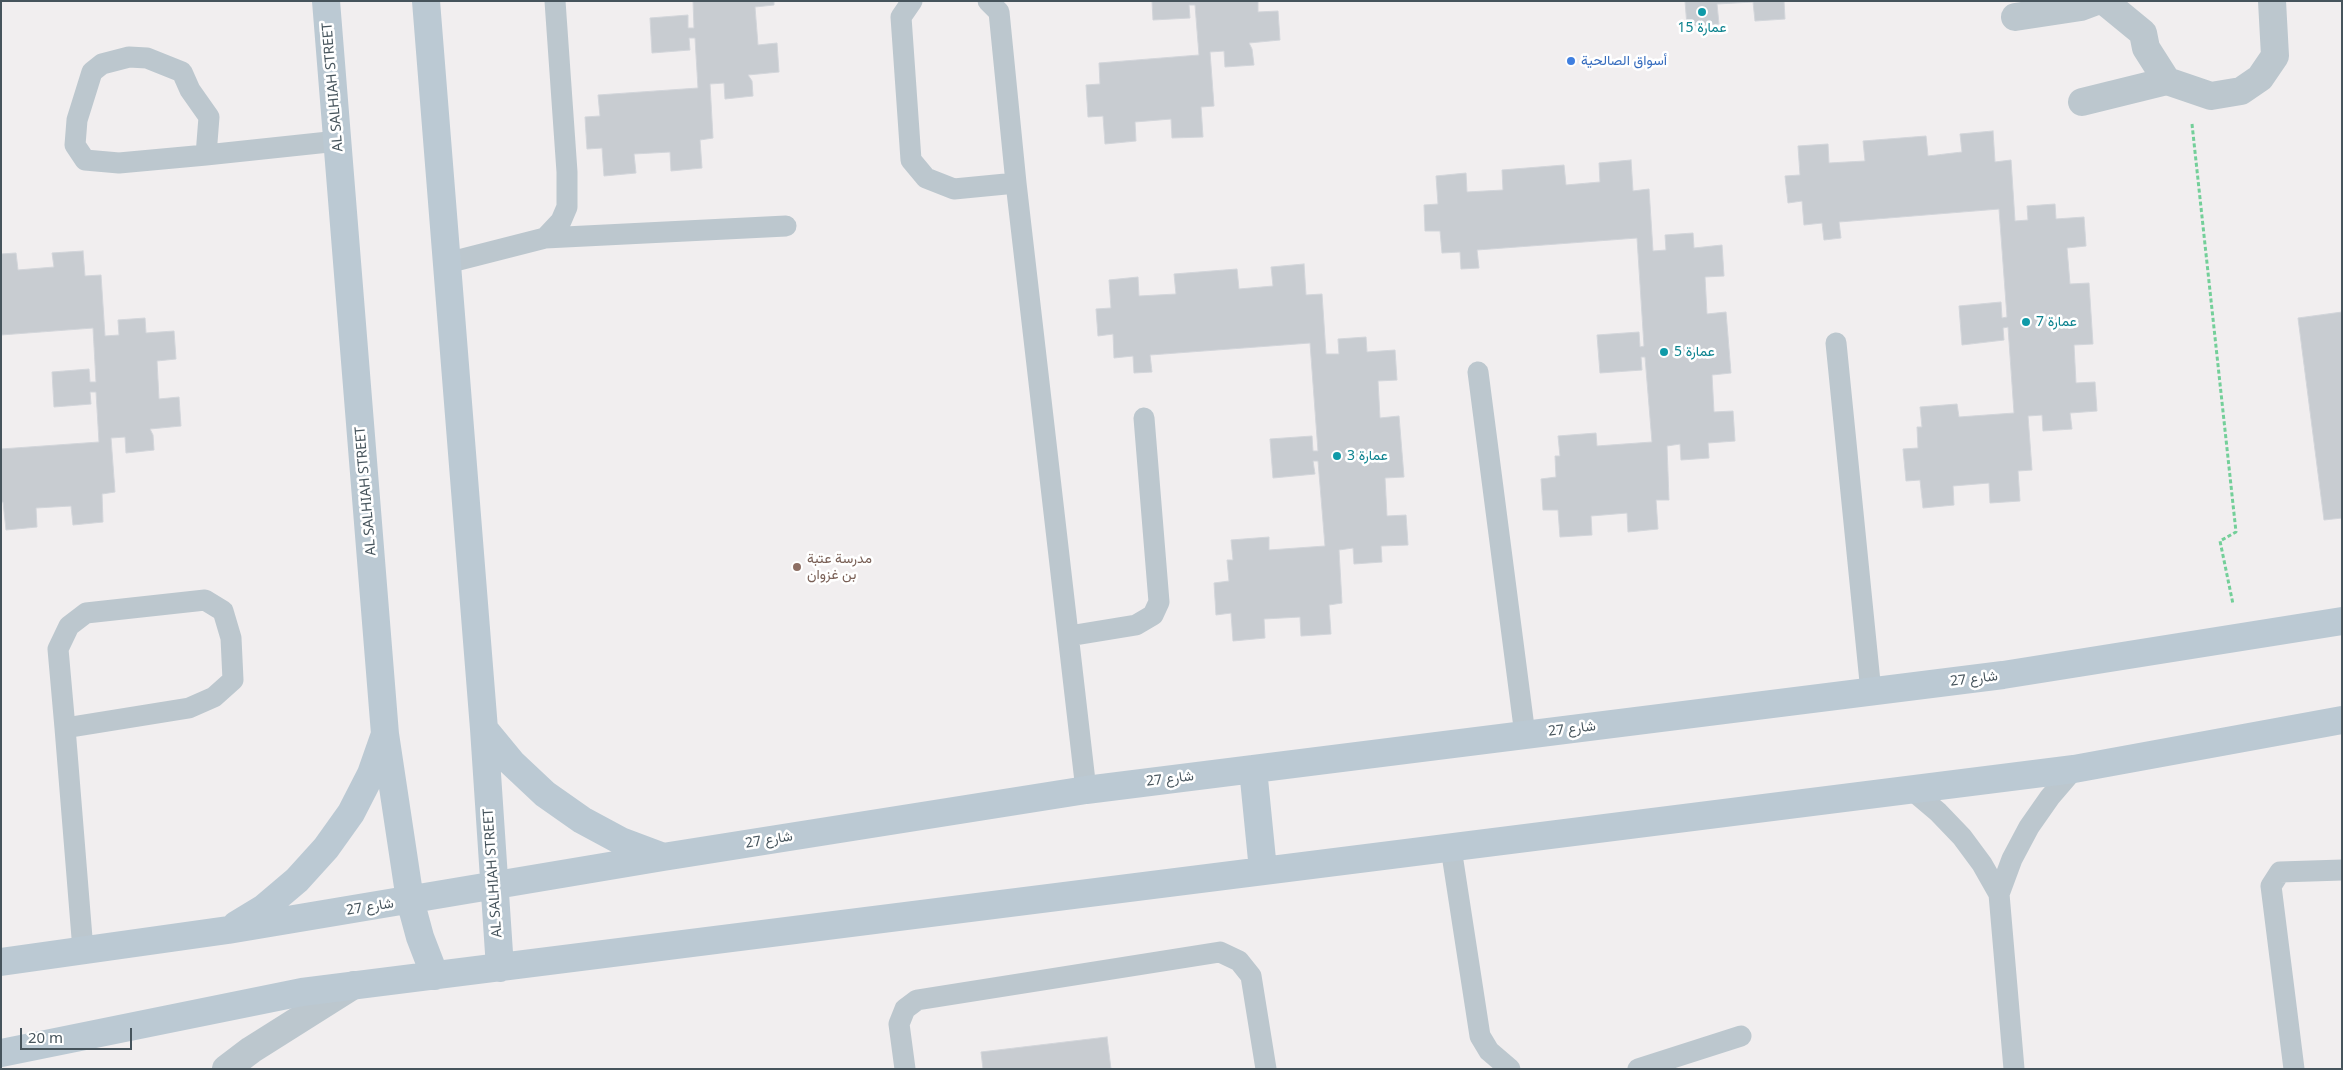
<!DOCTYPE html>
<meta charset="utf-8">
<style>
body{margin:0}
#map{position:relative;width:2343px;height:1070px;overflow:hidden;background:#f1eeef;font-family:"Noto Sans",sans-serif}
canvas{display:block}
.frame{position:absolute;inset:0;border:2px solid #46545c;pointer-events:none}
.scale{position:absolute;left:20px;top:1028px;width:112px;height:22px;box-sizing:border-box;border:2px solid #46545c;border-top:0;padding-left:6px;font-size:15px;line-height:18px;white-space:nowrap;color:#46545c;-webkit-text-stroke:4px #fff;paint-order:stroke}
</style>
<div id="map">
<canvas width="2343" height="1070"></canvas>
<div class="frame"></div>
<div class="scale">20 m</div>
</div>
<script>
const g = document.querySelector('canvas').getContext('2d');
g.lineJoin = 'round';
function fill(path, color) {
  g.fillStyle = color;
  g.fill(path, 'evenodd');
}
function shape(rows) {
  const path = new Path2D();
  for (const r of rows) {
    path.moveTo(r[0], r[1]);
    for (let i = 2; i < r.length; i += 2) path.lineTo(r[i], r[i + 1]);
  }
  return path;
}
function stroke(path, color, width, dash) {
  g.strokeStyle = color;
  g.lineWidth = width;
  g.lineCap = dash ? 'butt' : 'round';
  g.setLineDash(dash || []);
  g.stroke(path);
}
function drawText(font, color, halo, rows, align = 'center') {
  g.font = font + ' "Noto Sans",Vazirmatn,sans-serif';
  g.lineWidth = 5;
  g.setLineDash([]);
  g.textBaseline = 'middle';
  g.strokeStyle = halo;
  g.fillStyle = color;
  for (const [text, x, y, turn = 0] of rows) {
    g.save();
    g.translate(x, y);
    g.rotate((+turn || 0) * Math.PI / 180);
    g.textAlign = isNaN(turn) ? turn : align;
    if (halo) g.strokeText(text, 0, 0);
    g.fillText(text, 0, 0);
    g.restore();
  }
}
const building = shape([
 [693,1,774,1,774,5,755,7,758,45,777,43,779,72,748,75,752,81,753,96,725,99,724,83,710,84,713,138,700,140,702,168,671,171,670,152,634,154,636,173,604,176,602,148,587,149,585,117,600,116,598,95,698,88,695,38,689,38,690,50,652,53,650,18,688,15,688,28,694,28,693,1],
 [1152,1,1258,1,1258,12,1278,11,1280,40,1249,43,1252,49,1254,65,1225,67,1224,51,1210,52,1214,106,1201,107,1203,137,1172,138,1171,119,1135,122,1136,141,1105,144,1103,116,1088,117,1086,85,1100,84,1099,63,1199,55,1195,5,1189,5,1190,18,1153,20,1152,1],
 [1685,1,1784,1,1785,19,1755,21,1753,2,1717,4,1719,24,1687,26,1685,1],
 [1993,131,1995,162,2011,160,2015,221,2028,220,2027,206,2055,204,2056,219,2084,217,2086,246,2067,248,2070,284,2089,283,2093,344,2074,345,2076,383,2095,382,2097,411,2070,413,2072,429,2043,431,2042,415,2028,416,2032,470,2018,471,2020,501,1990,503,1989,483,1953,486,1954,505,1923,508,1920,480,1906,481,1903,449,1918,448,1917,427,1922,427,1920,407,1957,404,1959,417,2014,413,2008,327,2003,328,2004,340,1962,345,1959,306,2001,302,2002,318,2007,317,1999,209,1839,222,1841,238,1824,240,1822,223,1804,225,1802,201,1788,203,1785,176,1800,175,1798,146,1828,144,1829,163,1865,161,1863,141,1926,136,1928,156,1962,152,1960,134,1993,131],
 [1631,160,1633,191,1649,189,1653,251,1666,250,1665,235,1693,233,1694,248,1722,245,1724,276,1705,277,1707,314,1726,312,1731,373,1712,375,1714,412,1733,411,1735,441,1708,443,1709,458,1681,460,1680,444,1667,446,1669,500,1656,500,1658,529,1628,532,1627,513,1591,516,1592,535,1560,537,1558,510,1543,510,1541,479,1556,477,1555,456,1560,456,1558,436,1596,433,1597,446,1652,442,1645,357,1641,357,1642,370,1600,373,1597,335,1639,332,1640,347,1644,346,1637,238,1477,250,1479,268,1461,269,1460,252,1442,253,1440,231,1425,231,1424,205,1438,204,1436,176,1466,173,1467,192,1503,190,1502,170,1564,165,1566,185,1600,182,1599,163,1631,160],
 [83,251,85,276,101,275,105,336,119,335,118,320,145,318,146,333,174,331,176,359,157,361,159,399,179,397,181,426,150,429,153,435,154,450,126,453,125,437,111,438,115,492,102,494,103,522,73,525,71,506,36,508,37,527,6,530,3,502,1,502,1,449,99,442,96,392,90,392,91,404,54,407,52,372,89,369,90,382,96,382,93,328,1,335,1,254,16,253,18,270,54,267,52,253,83,251],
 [1304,264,1306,295,1322,294,1326,354,1339,354,1338,339,1366,337,1367,352,1395,350,1397,380,1378,381,1380,418,1399,416,1404,477,1385,478,1387,516,1406,515,1408,545,1381,546,1382,562,1354,564,1353,548,1339,550,1342,603,1329,605,1331,634,1301,636,1300,617,1264,619,1265,638,1233,641,1231,613,1216,615,1214,583,1229,581,1227,560,1233,560,1231,540,1269,537,1269,550,1325,546,1318,461,1313,461,1315,474,1273,478,1270,439,1312,436,1313,451,1318,451,1310,343,1150,355,1152,372,1134,373,1133,356,1114,358,1113,334,1098,336,1096,309,1111,308,1109,280,1138,277,1139,296,1176,294,1174,274,1237,269,1239,289,1273,286,1271,267,1304,264],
 [2342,312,2342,518,2324,520,2298,318,2342,312],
 [1107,1037,1111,1069,983,1069,981,1052,1107,1037]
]);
const path = shape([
 [2192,124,2236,532,2220,541,2233,604]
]);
const lane = shape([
 [912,1,901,17,911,160,926,178,954,189,1016,183],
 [988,1,999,12,1016,183,1086,790],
 [206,155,209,117,190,90,182,72,147,58,129,57,102,64,92,72,77,120,75,145,85,160,119,163,206,155,338,141],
 [545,238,786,226],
 [447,263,545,238,561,221,567,207,567,172,555,1],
 [1836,343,1871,692],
 [1478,372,1525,735],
 [1069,636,1136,625,1153,615,1159,602,1144,418],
 [65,728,189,708,214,697,233,680,231,638,223,611,205,600,86,613,69,626,58,649,65,728,83,950],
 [1912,790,1938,812,1962,837,1982,864,1999,894,2014,1069],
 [1451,848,1480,1036,1489,1051,1510,1069],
 [1999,894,2012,859,2029,827,2050,797,2074,769],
 [905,1069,899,1024,905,1009,917,1000,1220,952,1239,961,1251,976,1266,1069],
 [1638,1069,1741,1036],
 [2294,1069,2271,886,2280,872,2342,870]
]);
const street = shape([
 [2104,1,2143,33,2146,48,2167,81,2211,96,2241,91,2260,78,2275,56,2272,1],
 [2015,17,2081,7,2097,1],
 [2082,102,2167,81],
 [226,1069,251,1050,354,985]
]);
const secondary = shape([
 [326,1,385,734,410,900,420,937,435,976],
 [426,1,484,729,500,968],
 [484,729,512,763,545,794,582,820,621,841,661,856],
 [1253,769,1263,870],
 [236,925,264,908,297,880,326,848,351,813,371,774,384,737],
 [1,962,228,930,663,857,1086,790,2003,675,2342,621],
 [1,1053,302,992,2074,769,2342,720]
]);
const markers = [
 [1702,12,5,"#0f9aa8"],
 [1571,61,5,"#3f7fe0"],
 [2026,322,5,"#0f9aa8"],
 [1664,352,5,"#0f9aa8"],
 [1337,456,5,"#0f9aa8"],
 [797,567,5,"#8d6e63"]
];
const cultureNames = [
 ["عمارة 15",1702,28,"center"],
 ["عمارة 7",2036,322],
 ["عمارة 5",1674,352],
 ["عمارة 3",1347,456]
];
const shopNames = [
 ["أسواق الصالحية",1581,61]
];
const streetNames = [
 ["AL SALHIAH STREET",333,87,-95],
 ["AL SALHIAH STREET",366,491,-95],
 ["شارع 27",1974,679,-7],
 ["شارع 27",1572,729,-7],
 ["شارع 27",1170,779,-7],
 ["شارع 27",769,840,-9],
 ["AL SALHIAH STREET",493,873,-94],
 ["شارع 27",370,907,-9]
];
const educationNames = [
 ["مدرسة عتبة",807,559],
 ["بن غزوان",807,575]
];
fill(building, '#c8ccd1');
stroke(building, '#d2d5da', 1);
stroke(path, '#73cf99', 3, [4, 2.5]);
stroke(lane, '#bcc7ce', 21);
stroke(street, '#bcc7ce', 28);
stroke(secondary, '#bbc9d3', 28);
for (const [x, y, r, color] of markers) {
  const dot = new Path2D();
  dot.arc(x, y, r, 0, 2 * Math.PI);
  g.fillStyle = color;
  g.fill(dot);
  stroke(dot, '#fff', 2);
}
drawText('14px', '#0d838f', '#fff', cultureNames, 'left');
drawText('14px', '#366cbe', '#fff', shopNames, 'left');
drawText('14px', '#46545c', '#fff', streetNames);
drawText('14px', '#785e54', '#fff', educationNames, 'left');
</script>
